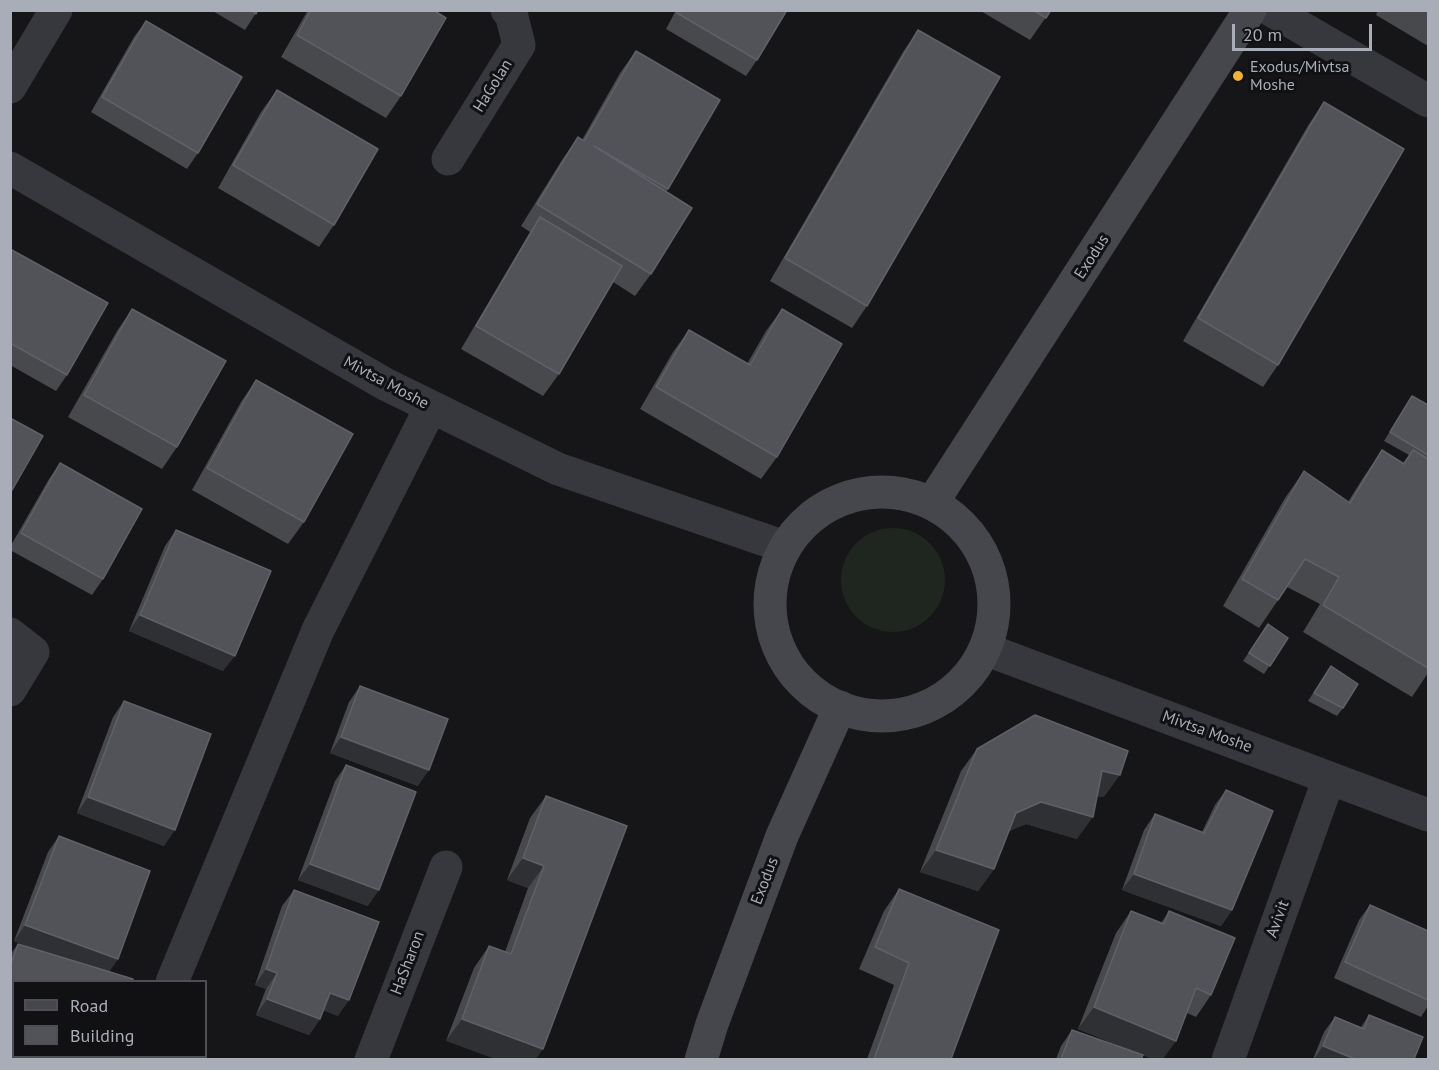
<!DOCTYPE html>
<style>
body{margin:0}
#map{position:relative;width:1439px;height:1070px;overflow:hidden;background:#161618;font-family:"PT Sans",sans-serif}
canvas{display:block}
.frame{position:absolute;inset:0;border:12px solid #a8adb8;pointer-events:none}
.legend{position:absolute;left:12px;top:980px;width:195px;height:78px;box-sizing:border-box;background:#111113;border:2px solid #4d4f55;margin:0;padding:8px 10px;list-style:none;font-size:18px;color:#a8adb8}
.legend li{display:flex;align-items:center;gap:12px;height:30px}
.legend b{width:30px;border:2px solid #4d4f55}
.scale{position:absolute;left:1232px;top:24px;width:140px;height:27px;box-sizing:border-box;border:3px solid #a8adb8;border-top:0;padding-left:8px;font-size:18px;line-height:21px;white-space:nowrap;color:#a8adb8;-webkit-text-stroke:4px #111113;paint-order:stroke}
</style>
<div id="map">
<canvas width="1439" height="1070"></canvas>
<div class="frame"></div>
<ul class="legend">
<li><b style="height:8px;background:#45474d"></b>Road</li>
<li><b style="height:16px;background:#525359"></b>Building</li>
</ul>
<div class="scale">20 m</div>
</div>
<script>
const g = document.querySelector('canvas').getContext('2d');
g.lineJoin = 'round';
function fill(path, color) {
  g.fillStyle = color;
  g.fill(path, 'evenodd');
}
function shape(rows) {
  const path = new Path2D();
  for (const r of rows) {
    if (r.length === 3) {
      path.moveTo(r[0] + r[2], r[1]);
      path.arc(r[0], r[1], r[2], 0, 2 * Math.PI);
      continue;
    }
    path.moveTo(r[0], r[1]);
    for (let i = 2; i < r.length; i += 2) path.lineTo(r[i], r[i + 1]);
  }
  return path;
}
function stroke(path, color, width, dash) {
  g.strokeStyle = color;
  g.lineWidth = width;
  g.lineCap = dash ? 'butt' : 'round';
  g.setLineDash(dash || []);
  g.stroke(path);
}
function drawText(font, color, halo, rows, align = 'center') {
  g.font = font + ' "PT Sans",sans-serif';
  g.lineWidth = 6;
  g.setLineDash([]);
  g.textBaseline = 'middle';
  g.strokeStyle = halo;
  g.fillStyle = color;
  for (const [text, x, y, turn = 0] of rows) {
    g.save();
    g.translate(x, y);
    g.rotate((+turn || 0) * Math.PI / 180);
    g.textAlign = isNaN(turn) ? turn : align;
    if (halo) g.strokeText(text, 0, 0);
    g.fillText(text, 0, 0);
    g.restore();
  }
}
const green = shape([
 [893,580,52]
]);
const street = shape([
 [1271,10,1428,101],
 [10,87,56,10],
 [448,159,519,45,511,13,507,10],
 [10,168,385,384,558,469,785,547],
 [10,634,33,652,10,690],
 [985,649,1428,815],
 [172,982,318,630,431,407],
 [141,1060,142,1056],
 [371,1060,446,867],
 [1228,1060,1329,778]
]);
const secondary = shape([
 [882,604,112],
 [932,503,1250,10],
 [701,1060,712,1024,782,836,840,707]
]);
const wall = shape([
 [211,10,258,10,245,30],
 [308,10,433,10,401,96,386,118,281,57],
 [676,10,787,10,757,60,746,76,666,29],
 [979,10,1051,10,1030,40],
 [1378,10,1428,10,1428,46,1376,15],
 [146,21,198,153,187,169,91,112,134,37],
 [918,30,867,306,852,328,770,281,903,52],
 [636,51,720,100,666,192,651,274,635,296,613,282,559,374,543,396,461,349,530,232,521,226,562,160,578,137,582,140,620,73],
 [277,90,334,225,319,247,218,188,261,112],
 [1324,102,1278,365,1263,387,1183,341,1309,124],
 [10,249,67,375,56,391,10,365],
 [132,309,177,447,162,469,68,417,117,331],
 [782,309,777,457,761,479,640,409,673,352,689,330,747,364,766,331],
 [256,380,304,522,288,544,192,490,241,402],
 [1412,396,1428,405,1428,673,1412,697,1303,632,1320,604,1287,587,1259,628,1223,606,1285,498,1304,471,1348,502,1363,478,1382,450,1403,463,1409,455,1384,441],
 [60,463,103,579,92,595,10,550,10,547,49,479],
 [176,530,223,671,129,631,165,546],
 [1268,624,1288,638,1264,674,1243,661],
 [1325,675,1343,708,1337,716,1308,701],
 [360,686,418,786,330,753,349,702],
 [124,701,164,846,77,813,113,717],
 [977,749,1104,797,1097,796,1077,839,1026,824,1009,831,994,869,978,891,920,872,961,771],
 [346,765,368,906,298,880,335,781],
 [1226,790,1232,910,1221,926,1122,890,1144,830,1155,814,1202,832,1215,805],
 [546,796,627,826,446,1041,474,968,489,946,505,952,528,888,507,880,530,818],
 [59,836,118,959,109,971,14,1022,10,1021,10,955,18,944,42,951,14,941,48,852],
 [899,889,951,1059,867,1059,894,985,859,969,884,911],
 [294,890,338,1016,324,1010,320,1019,309,1035,256,1015,266,989,255,985,282,906],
 [1370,905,1428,931,1428,1006,1421,1017,1334,978,1359,920],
 [1131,911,1161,923,1169,911,1211,995,1196,1017,1187,1013,1143,1056,1141,1059,1056,1059,1061,1046,1072,1030,1129,1050,1078,1029,1116,933],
 [1369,1015,1414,1059,1313,1059,1324,1032,1335,1017,1361,1027]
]);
const shadedWall = shape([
 [140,615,235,656,223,671,129,631],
 [341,737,429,770,418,786,330,753],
 [1102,771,1120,775,1104,797,1086,793],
 [88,797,175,830,164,846,77,813],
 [1041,802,1093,817,1077,839,1026,824,1000,835,1016,813],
 [936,850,994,869,978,891,920,872],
 [523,858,544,866,528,888,507,880],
 [310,864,379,890,368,906,298,880],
 [1134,874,1232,910,1221,926,1122,890],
 [25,925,118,959,107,975,14,941],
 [266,969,277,973,266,989,255,985],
 [330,993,349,1000,338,1016,319,1009],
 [267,999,320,1019,309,1035,256,1015],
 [10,1002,14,1003,14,1022,10,1021],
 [1094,1007,1176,1041,1163,1059,1152,1059,1078,1029],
 [462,1019,543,1049,536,1059,495,1059,446,1041],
 [1323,1046,1355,1059,1314,1059]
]);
const building = shape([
 [250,10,258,10,256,14,250,10],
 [311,10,433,10,446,18,401,96,297,35,311,10],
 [678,10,787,10,757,60,677,13,678,10],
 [1033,10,1051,10,1046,18,1033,10],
 [146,21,242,77,198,153,102,97,146,21],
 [918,30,1000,77,867,306,785,258,918,30],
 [636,51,720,100,668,189,594,146,692,208,651,274,537,204,578,137,584,141,636,51],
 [277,90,378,149,334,225,233,165,277,90],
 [1324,102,1404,149,1278,365,1198,318,1324,102],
 [540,217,622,266,559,374,476,326,540,217],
 [10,249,108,303,67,375,10,343,10,249],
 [132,309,226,361,177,447,84,395,132,309],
 [782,309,842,344,777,457,656,387,689,330,750,365,782,309],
 [256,380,353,434,304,522,207,468,256,380],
 [1412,396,1428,405,1428,455,1390,432,1412,396],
 [10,418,43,436,11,492,10,491,10,418],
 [1382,450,1404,464,1413,450,1428,459,1428,668,1323,605,1339,577,1305,559,1278,600,1242,579,1304,471,1350,503,1382,450],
 [60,463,142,509,103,579,21,533,60,463],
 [176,530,271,571,235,656,140,615,176,530],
 [1268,624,1288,638,1270,666,1249,653,1268,624],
 [1331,666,1358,684,1343,708,1314,693,1331,666],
 [360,686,448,719,429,770,341,737,360,686],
 [124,701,211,734,175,830,88,797,124,701],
 [1035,715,1128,751,1120,775,1102,771,1093,817,1041,802,1016,813,994,869,936,850,977,749,1035,715],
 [346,765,416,792,379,890,310,864,346,765],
 [1226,790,1273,811,1232,910,1134,874,1155,814,1204,833,1226,790],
 [546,796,627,826,543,1049,462,1019,489,946,511,954,544,866,523,858,546,796],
 [59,836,150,871,118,959,25,925,59,836],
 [899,889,999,930,951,1059,874,1059,909,963,875,947,899,889],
 [294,890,379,922,349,1000,330,993,320,1019,267,999,277,973,266,969,294,890],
 [1370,905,1428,931,1428,1000,1345,962,1370,905],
 [1131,911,1164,924,1169,911,1235,938,1211,995,1196,988,1176,1041,1094,1007,1131,911],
 [18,944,133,979,133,981,14,981,14,1003,10,1002,10,967,18,944],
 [1369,1015,1423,1037,1414,1059,1355,1059,1323,1046,1335,1017,1364,1029,1369,1015],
 [1072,1030,1143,1055,1141,1059,1061,1059,1072,1030]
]);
const markers = [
 [1238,76,6,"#f2b134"]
];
const poiNames = [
 ["Exodus/Mivtsa",1250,67],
 ["Moshe",1250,85]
];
const streetNames = [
 ["HaGolan",493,86,-58],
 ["Exodus",1092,257,-57],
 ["Mivtsa Moshe",386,383,28],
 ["Mivtsa Moshe",1207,732,20],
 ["Exodus",765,881,-69],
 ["Avivit",1278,919,-70],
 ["HaSharon",408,963,-69]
];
fill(green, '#1e261f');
stroke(street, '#37383d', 33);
stroke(secondary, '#45474d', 33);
fill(wall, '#47494d');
fill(shadedWall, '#2f3033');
fill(building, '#525359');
stroke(building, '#5f6168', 1.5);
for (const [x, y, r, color] of markers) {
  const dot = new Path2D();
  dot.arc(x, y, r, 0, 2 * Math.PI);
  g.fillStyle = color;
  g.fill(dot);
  stroke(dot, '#111113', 2);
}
drawText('16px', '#a8adb8', '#111113', poiNames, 'left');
drawText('16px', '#a8adb8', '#111113', streetNames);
</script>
